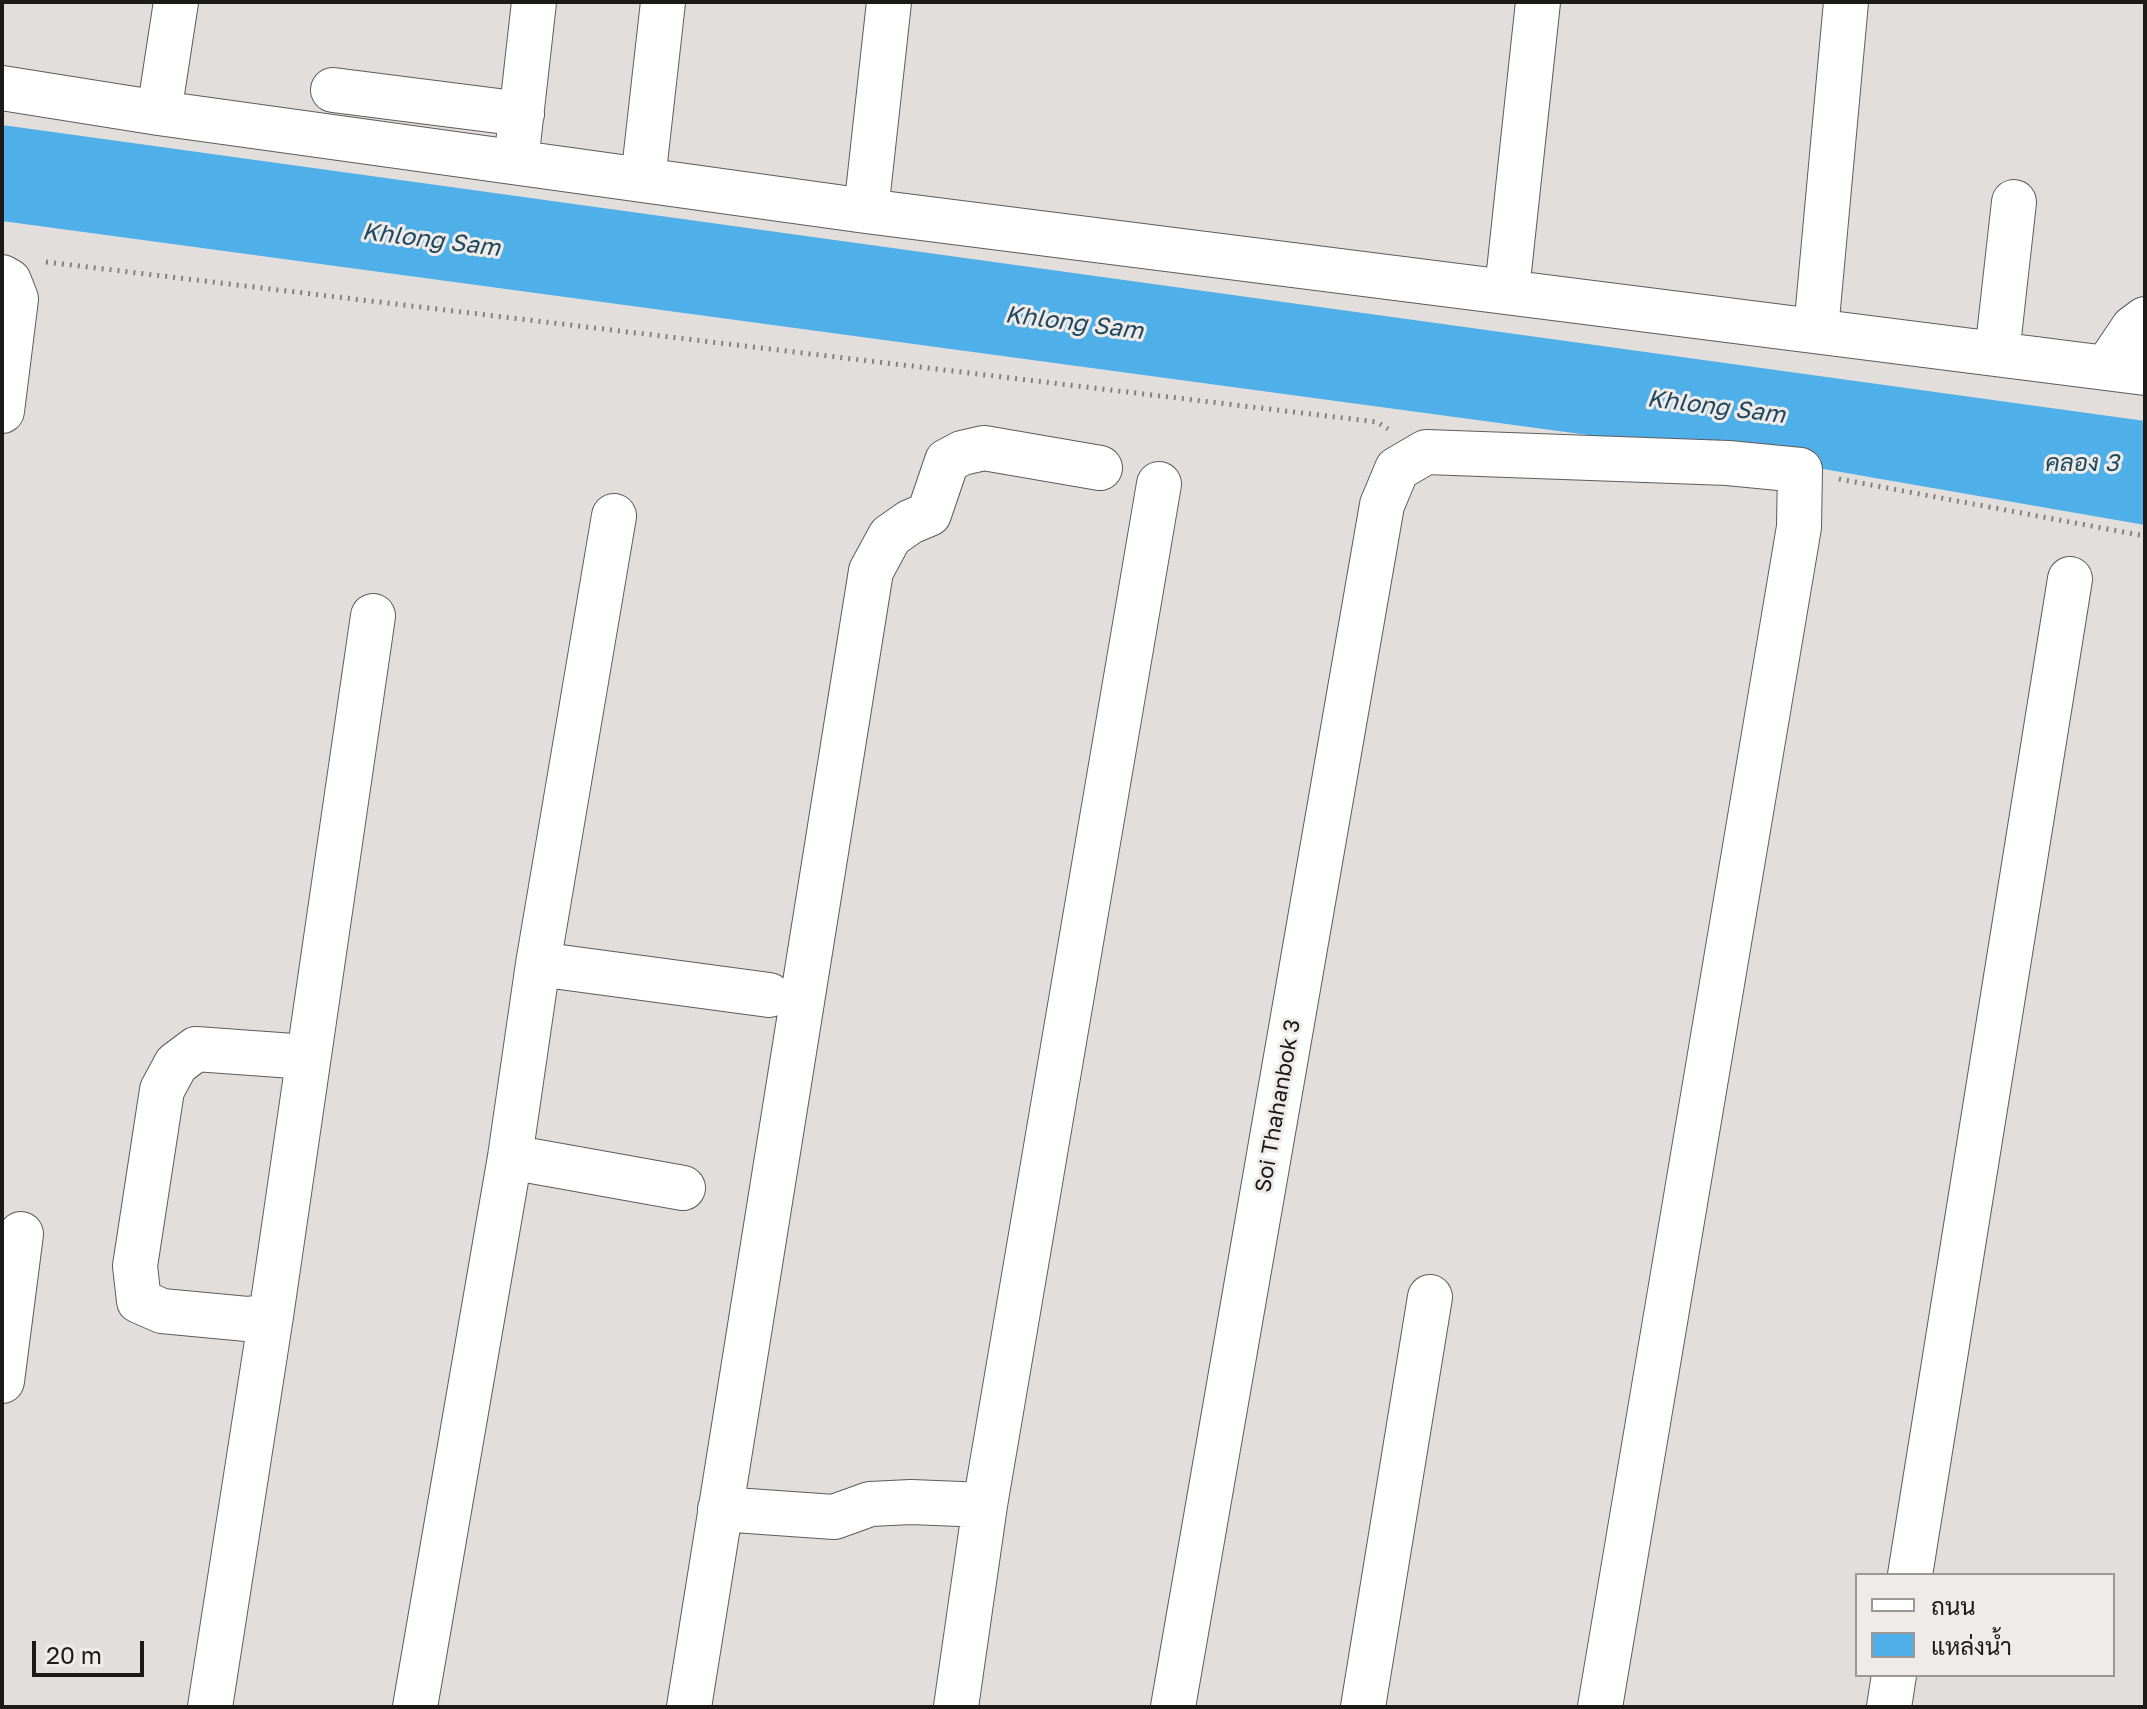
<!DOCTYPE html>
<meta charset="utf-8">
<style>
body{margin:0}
#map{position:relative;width:2147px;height:1709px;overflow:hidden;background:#e1dedc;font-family:"Golos Text",Sarabun,sans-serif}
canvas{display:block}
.frame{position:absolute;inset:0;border:4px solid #1b1a19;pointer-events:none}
.legend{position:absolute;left:1855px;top:1573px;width:260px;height:104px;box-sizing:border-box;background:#efebe9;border:2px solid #9a9796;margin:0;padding:10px 14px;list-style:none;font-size:24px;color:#1b1a19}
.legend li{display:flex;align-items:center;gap:16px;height:40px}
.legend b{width:40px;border:2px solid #9a9796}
.scale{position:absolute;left:32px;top:1641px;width:112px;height:36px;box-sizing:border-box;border:4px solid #1b1a19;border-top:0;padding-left:10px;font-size:24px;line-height:28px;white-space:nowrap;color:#1b1a19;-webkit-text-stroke:6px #efebe9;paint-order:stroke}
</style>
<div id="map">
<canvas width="2147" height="1709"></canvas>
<div class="frame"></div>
<ul class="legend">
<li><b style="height:10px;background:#fff"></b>ถนน</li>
<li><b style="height:22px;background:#4eafe9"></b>แหล่งน้ำ</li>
</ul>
<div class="scale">20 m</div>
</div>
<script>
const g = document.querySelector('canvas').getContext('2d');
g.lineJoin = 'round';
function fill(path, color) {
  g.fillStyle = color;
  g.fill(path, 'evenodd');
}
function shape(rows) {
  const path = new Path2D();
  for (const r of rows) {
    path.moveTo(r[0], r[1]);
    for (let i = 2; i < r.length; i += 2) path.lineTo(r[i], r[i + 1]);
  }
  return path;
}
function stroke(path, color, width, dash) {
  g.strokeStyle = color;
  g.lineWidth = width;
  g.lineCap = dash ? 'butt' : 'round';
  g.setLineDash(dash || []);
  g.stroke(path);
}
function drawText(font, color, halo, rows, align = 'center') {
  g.font = font + ' "Golos Text",Sarabun,sans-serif';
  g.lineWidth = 6;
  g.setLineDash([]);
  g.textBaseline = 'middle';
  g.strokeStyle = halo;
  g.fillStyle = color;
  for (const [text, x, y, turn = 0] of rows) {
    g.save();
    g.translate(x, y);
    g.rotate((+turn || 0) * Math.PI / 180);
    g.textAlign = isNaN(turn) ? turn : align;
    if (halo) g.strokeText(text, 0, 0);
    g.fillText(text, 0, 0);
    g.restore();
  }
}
const water = shape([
 [2,125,2145,421,2145,525,1766,459,2,221]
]);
const path = shape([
 [46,262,1377,422,1388,429],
 [1839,479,2145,536]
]);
const minor = shape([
 [2,88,159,113,866,211,2145,373],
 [333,90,522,114],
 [159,113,176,2],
 [518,144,534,2],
 [643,180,663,2],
 [866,211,889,2],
 [2,277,9,281,16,299,2,411],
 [1507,290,1538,2],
 [1816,330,1846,2],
 [1997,354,2014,202],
 [2106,368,2133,328,2145,319],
 [538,964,769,995],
 [510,1157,683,1188],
 [271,1316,247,1319,162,1311,139,1301,135,1266,162,1090,176,1064,196,1049,307,1057],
 [2,1381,21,1234],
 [720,1509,834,1517,870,1504,911,1502,985,1505],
 [1910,1575,2070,579],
 [210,1707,271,1316,373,616],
 [415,1707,510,1157,538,964,614,516],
 [689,1707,871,571,890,536,910,522,929,514,947,461,962,453,984,448,1100,468],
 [956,1707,985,1505,1159,484],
 [1173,1707,1382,505,1397,469,1426,452,1728,463,1800,470,1799,527,1600,1707],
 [1363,1707,1430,1297],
 [1889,1707,1894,1675]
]);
const streetNames = [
 ["Soi Thahanbok 3",1278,1106,-80]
];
const waterNames = [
 ["Khlong Sam",431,240,7],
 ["Khlong Sam",1074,323,7],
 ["Khlong Sam",1716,407,7],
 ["คลอง 3",2082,463]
];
fill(water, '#4eafe9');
stroke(minor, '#5f5b5a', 46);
stroke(path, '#838180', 5, [2, 6]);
stroke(minor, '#fff', 44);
drawText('22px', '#1b1a19', '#efebe9', streetNames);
drawText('italic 24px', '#1f4860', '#efebe9', waterNames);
</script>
